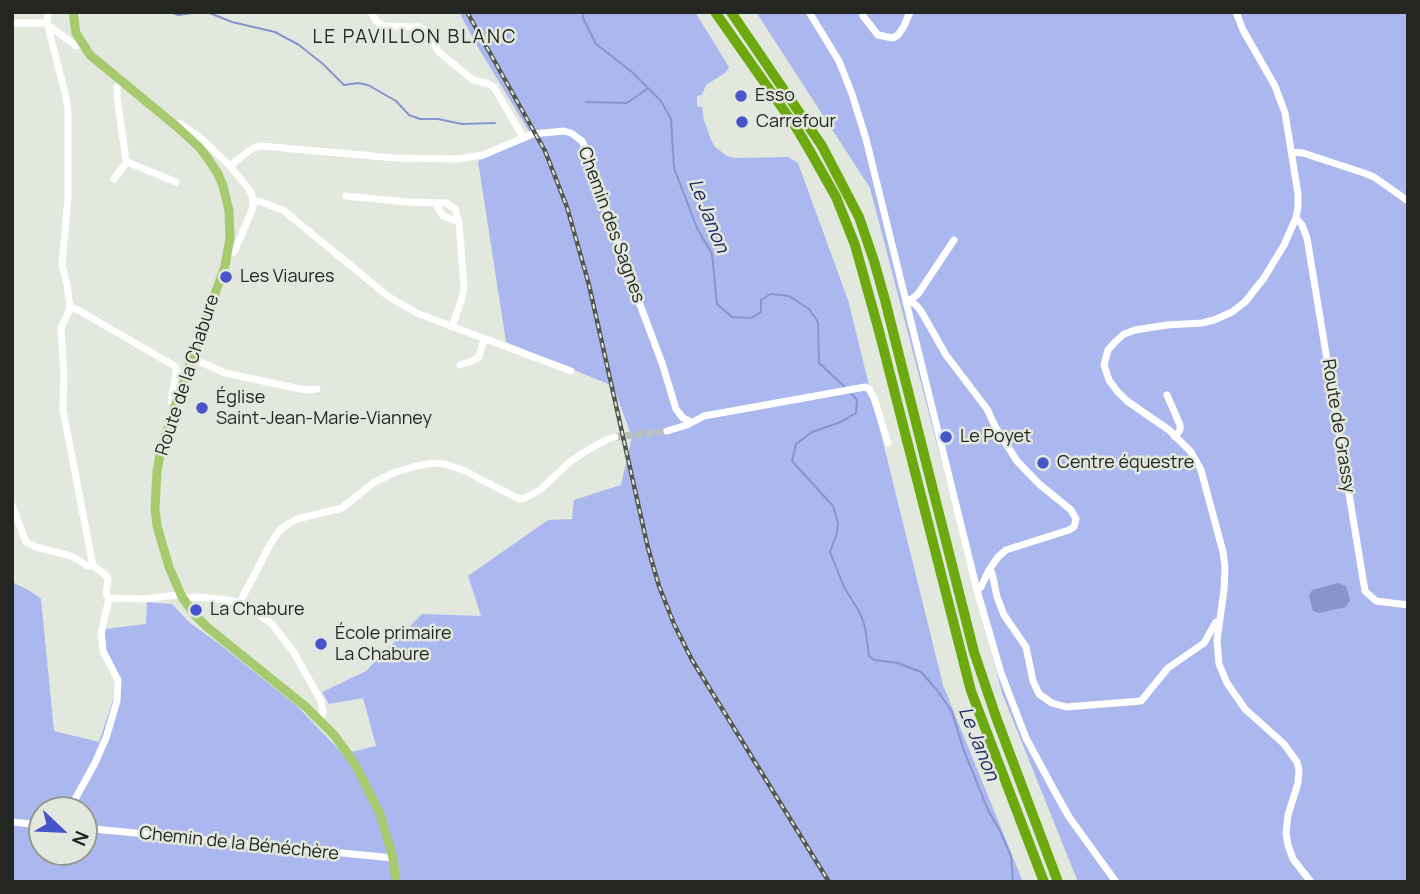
<!DOCTYPE html>
<meta charset="utf-8">
<style>
body{margin:0}
#map{position:relative;width:1420px;height:894px;overflow:hidden;background:#e2e8dd;font-family:Manrope,sans-serif}
canvas{display:block}
.frame{position:absolute;inset:0;border:14px solid #242622;pointer-events:none}
.north{position:absolute;left:28px;top:796px;width:70px;height:70px;box-sizing:border-box;background:#e2e8dd;border:2px solid #969a92;border-radius:50%;rotate:113deg;font-size:19px;font-weight:700;line-height:28px;text-align:center;color:#242622}
.north::after{content:'';display:block;margin:auto;width:24px;height:32px;background:#4854c9;clip-path:polygon(50% 0,100% 100%,50% 72%,0 100%)}
</style>
<div id="map">
<canvas width="1420" height="894"></canvas>
<div class="frame"></div>
<div class="north">N</div>
</div>
<script>
const g = document.querySelector('canvas').getContext('2d');
g.lineJoin = 'round';
function fill(path, color) {
  g.fillStyle = color;
  g.fill(path, 'evenodd');
}
function shape(rows) {
  const path = new Path2D();
  for (const r of rows) {
    path.moveTo(r[0], r[1]);
    for (let i = 2; i < r.length; i += 2) path.lineTo(r[i], r[i + 1]);
  }
  return path;
}
function stroke(path, color, width, dash) {
  g.strokeStyle = color;
  g.lineWidth = width;
  g.lineCap = dash ? 'butt' : 'round';
  g.setLineDash(dash || []);
  g.stroke(path);
}
function drawText(font, color, halo, rows, align = 'center') {
  g.font = font + ' Manrope,sans-serif';
  g.lineWidth = 5;
  g.setLineDash([]);
  g.textBaseline = 'middle';
  g.strokeStyle = halo;
  g.fillStyle = color;
  for (const [text, x, y, turn = 0] of rows) {
    g.save();
    g.translate(x, y);
    g.rotate((+turn || 0) * Math.PI / 180);
    g.textAlign = isNaN(turn) ? turn : align;
    if (halo) g.strokeText(text, 0, 0);
    g.fillText(text, 0, 0);
    g.restore();
  }
}
const green = shape([
 [459,12,695,12,729,67,725,73,706,85,702,95,697,96,697,106,702,107,704,120,711,140,715,147,727,156,734,158,788,157,798,163,848,300,943,685,1023,882,12,882,12,582,30,591,41,599,54,731,99,742,115,694,114,675,106,650,105,629,146,624,147,602,172,604,190,623,218,643,297,706,343,754,376,746,363,698,329,704,322,692,366,671,422,614,481,616,468,576,548,520,572,519,574,500,621,485,632,437,613,386,506,342,478,161,533,138,476,44],
 [42,810,84,810,84,852,42,852],
 [756,12,1408,12,1408,882,1078,882,1002,693,870,188]
]);
const water = shape([
 [1338,583,1346,586,1350,600,1346,607,1319,613,1313,611,1309,596,1312,590]
]);
const stream = shape([
 [171,12,178,15,199,12],
 [207,12,232,22,275,32,299,45,323,64,344,85,358,83,368,85,396,101,409,115,420,119,438,119,462,124,495,123],
 [583,12,583,18,596,44,632,72,661,101,671,119,674,168,697,228,712,254,717,304,732,317,751,318,761,312,761,300,771,294,789,296,809,309,818,322,819,363,846,388],
 [586,102,627,103,647,89],
 [850,392,857,400,856,413,841,422,812,432,796,444,792,461,833,506,838,523,837,533,830,552,844,587,860,613,865,627,869,656,874,660,898,663,921,672,937,690,952,712,963,748,988,810,1000,831,1011,856,1013,882]
]);
const minorTunnel = shape([
 [615,437,667,431]
]);
const minor = shape([
 [48,12,47,23,66,97,68,111,68,197,62,265,67,284,70,308,61,328,64,374,63,410,93,566,106,575,108,579,106,594,109,598],
 [371,12,376,21,383,26,419,27,425,30,439,52,473,80,489,84,494,87,523,137],
 [809,12,839,61,852,94,866,139,977,590,1001,673,1026,738,1054,790,1069,817,1116,882],
 [1236,12,1243,30,1275,86,1285,113,1298,194,1298,207,1296,218,1284,245,1264,278,1245,302,1232,312,1214,320,1202,323,1167,325,1135,330,1124,334,1115,342,1108,350,1104,365,1109,380,1117,391,1127,401,1169,430,1191,452,1201,470,1223,552,1225,567,1224,590,1217,640,1219,664,1227,683,1245,709,1284,744,1297,762,1299,770,1298,783,1288,815,1286,833,1288,845,1293,859,1311,882],
 [863,16,878,35,893,38,898,35,904,26,910,12],
 [12,23,47,23],
 [47,24,76,46,82,44],
 [121,81,117,87,117,97,126,160,132,164,176,182],
 [176,126,179,123,181,124,202,139,230,166,248,188,252,194,253,207,250,215,235,250,232,253,227,253],
 [1292,152,1303,153,1364,173,1374,177,1408,201],
 [230,166,245,154,253,148,261,146,395,158,457,159,483,155,532,134,564,131,571,133,582,141,588,154,624,262,662,363,676,409,683,418,691,422],
 [114,179,127,162],
 [346,196,408,202,446,203,455,209,459,222,464,287,462,298,452,327],
 [253,201,261,202,283,210,389,297,419,314,571,371],
 [435,203,443,216,459,222],
 [1296,218,1302,225,1307,238,1365,591,1376,601,1408,605],
 [909,300,916,305,921,311,946,355,987,409,996,428,1017,461,1038,483,1071,510,1076,519,1074,527,1069,530,1006,550,998,557,989,570,992,573,997,597,1004,615,1026,647,1033,681,1039,694,1052,703,1066,707,1141,701,1168,668,1204,643,1216,622,1219,621],
 [909,301,918,294,954,240],
 [70,308,78,310,173,365,176,368,176,374,171,401,176,403],
 [192,358,225,373,305,390,317,389],
 [460,365,472,361,479,357,484,339],
 [1167,395,1180,425,1180,430,1175,437],
 [667,431,687,425,704,416,865,387,869,389,874,398,888,443],
 [12,505,26,542,36,547,71,556,88,566,93,566],
 [977,590,981,587,989,570],
 [109,598,145,599,176,595,188,598,198,597,228,600,245,604,272,624,293,651,321,701,323,713,319,720],
 [240,602,271,543,279,531,288,524,297,519,342,508,373,483,393,473,416,466,433,463,445,464,465,471,517,498,523,499,540,490,571,461,583,453,606,440,615,437],
 [69,810,95,763,106,738,117,701,118,680,103,651,101,634,109,598],
 [12,822,42,825],
 [84,828,393,858]
]);
const major = shape([
 [73,12,76,33,90,55,176,126,199,147,209,160,218,174,223,186,229,210,230,238,225,266,176,403,161,449,157,471,155,508,157,526,169,567,182,597,195,615,207,627,306,707,334,735,345,750,356,766,380,814,393,858,396,882]
]);
const highway = shape([
 [715,12,797,129,810,151,836,197,855,245,879,331,971,691,1044,882],
 [731,12,822,146,859,217,874,261,885,300,974,652,996,717,1058,882]
]);
const rail = shape([
 [467,12,545,151,567,207,589,285,648,548,659,586,674,624,692,660,829,882]
]);
const markers = [
 [741,96,7,"#4854c9"],
 [742,122,7,"#4854c9"],
 [226,277,7,"#4854c9"],
 [202,408,7,"#4854c9"],
 [946,437,7,"#4854c9"],
 [1043,463,7,"#4854c9"],
 [196,610,7,"#4854c9"],
 [321,644,7,"#4854c9"]
];
const poiNames = [
 ["Esso",755,96],
 ["Carrefour",756,122],
 ["Les Viaures",240,277],
 ["Église",216,398],
 ["Saint-Jean-Marie-Vianney",216,419],
 ["Le Poyet",960,437],
 ["Centre équestre",1057,463],
 ["La Chabure",210,610],
 ["École primaire",335,634],
 ["La Chabure",335,655]
];
const streetNames = [
 ["Chemin des Sagnes",611,225,70],
 ["Route de la Chabure",188,375,-72],
 ["Route de Grassy",1338,426,81],
 ["Chemin de la Bénéchère",239,844,6]
];
const neighbourhoodNames = [
 ["LE PAVILLON BLANC",415,38]
];
const waterNames = [
 ["Le Janon",708,216,68],
 ["Le Janon",978,744,68]
];
fill(green, '#aab8ef');
fill(water, '#8895cc');
stroke(stream, '#8895cc', 2);
stroke(minorTunnel, '#bcc1b8', 7, [7, 3.5]);
stroke(minor, '#fff', 7);
stroke(major, '#a6cb6f', 9);
stroke(highway, '#6ba90f', 10);
stroke(rail, '#545751', 4.5);
stroke(rail, '#e2e8dd', 2, [5]);
for (const [x, y, r, color] of markers) {
  const dot = new Path2D();
  dot.arc(x, y, r, 0, 2 * Math.PI);
  g.fillStyle = color;
  g.fill(dot);
  stroke(dot, '#e2e8dd', 2.5);
}
drawText('18px', '#242622', '#e2e8dd', poiNames, 'left');
drawText('18px', '#242622', '#e2e8dd', streetNames);
g.letterSpacing = '2px';
drawText('19px', '#242622', '#e2e8dd', neighbourhoodNames);
g.letterSpacing = '0px';
drawText('italic 19px', '#1f2566', '#e2e8dd', waterNames);
</script>
